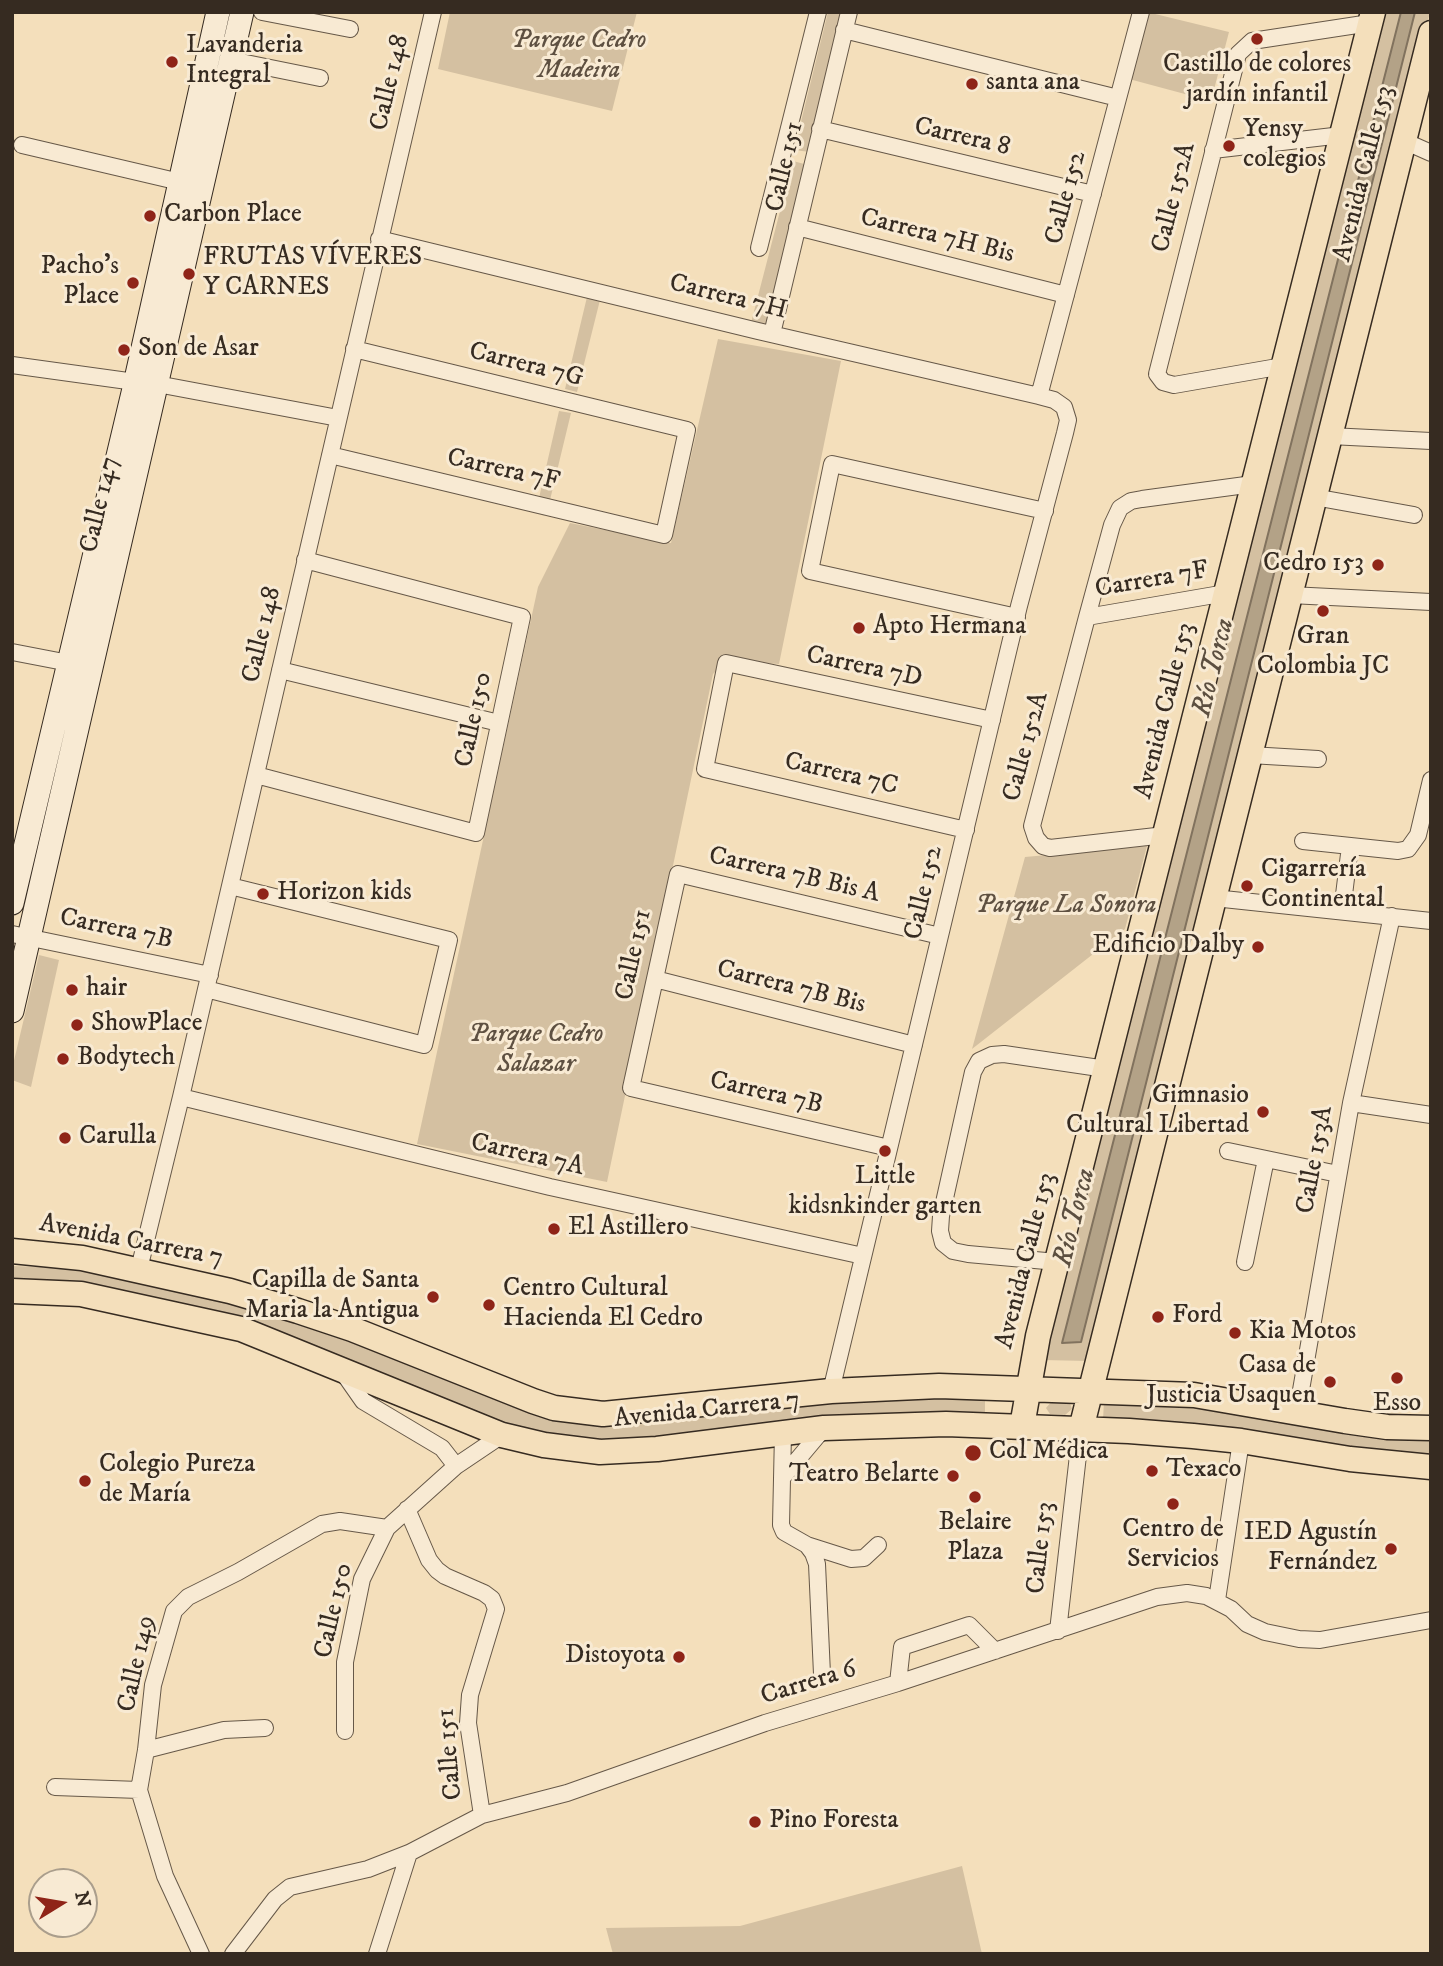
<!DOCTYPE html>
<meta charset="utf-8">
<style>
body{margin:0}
#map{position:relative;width:1443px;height:1966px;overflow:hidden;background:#f4dfbb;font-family:"IM FELL DW Pica",serif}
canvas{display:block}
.frame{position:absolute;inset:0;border:14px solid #362b21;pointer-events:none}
.north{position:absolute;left:28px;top:1868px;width:70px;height:70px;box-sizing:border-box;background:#f8ead3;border:2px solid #aa9e8c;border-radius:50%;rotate:79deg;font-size:19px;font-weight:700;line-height:28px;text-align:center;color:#362b21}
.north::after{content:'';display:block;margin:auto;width:24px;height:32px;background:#8f2418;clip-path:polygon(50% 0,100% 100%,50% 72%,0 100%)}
</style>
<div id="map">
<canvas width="1443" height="1966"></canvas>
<div class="frame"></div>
<div class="north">N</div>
</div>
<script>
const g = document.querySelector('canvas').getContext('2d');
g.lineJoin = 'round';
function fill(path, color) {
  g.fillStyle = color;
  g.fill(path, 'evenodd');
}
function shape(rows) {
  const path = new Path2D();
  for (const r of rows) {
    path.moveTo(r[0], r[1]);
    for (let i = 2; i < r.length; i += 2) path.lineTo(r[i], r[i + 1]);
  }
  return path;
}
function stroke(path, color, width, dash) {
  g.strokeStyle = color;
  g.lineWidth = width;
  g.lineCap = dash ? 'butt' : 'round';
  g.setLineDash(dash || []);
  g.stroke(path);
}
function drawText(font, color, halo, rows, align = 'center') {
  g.font = font + ' "IM FELL DW Pica",serif';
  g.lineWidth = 6;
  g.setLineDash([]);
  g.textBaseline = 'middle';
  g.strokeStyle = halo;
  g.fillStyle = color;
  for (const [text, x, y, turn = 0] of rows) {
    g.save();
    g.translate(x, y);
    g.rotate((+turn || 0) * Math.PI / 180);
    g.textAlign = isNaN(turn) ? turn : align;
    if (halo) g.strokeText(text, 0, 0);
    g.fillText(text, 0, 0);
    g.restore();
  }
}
const green = shape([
 [450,12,637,12,612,111,438,69],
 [828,12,843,12,810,152,794,150],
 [1147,12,1229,32,1211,101,1129,79],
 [1382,12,1430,12,1089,1361,1042,1360],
 [793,161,808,165,768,324,751,323],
 [587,297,600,300,577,392,565,389],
 [718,339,841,361,779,664,726,661,713,674,607,1182,417,1144,538,587,570,523,671,543],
 [559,411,571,413,550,500,539,498],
 [1147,846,1125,929,972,1049,1025,857],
 [39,955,59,960,31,1087,12,1080,12,1069],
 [12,1266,70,1268,124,1277,262,1309,401,1359,505,1404,549,1417,866,1398,985,1395,985,1415,659,1442,571,1441,492,1421,331,1354,12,1288],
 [1104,1400,1207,1407,1431,1438,1431,1458,1103,1421],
 [1052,1401,1070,1403,1072,1409,1065,1415,1050,1414,1046,1408],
 [962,1866,982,1954,613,1954,606,1928,740,1926]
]);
const water = shape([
 [1401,12,1415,12,1081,1342,1062,1343,1401,12]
]);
const street = shape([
 [262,12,350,29],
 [844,30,1118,98],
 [231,60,320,78],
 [820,129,1093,194],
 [1404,141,1431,153],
 [22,145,180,182],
 [1213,150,1342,135],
 [797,227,1066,295],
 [379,239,758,331,1039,396,1054,400,1064,407,1068,420,1065,433,1019,606,831,1391],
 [759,248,818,12],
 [772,334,849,12],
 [12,365,135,382],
 [1283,366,1174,385,1163,382,1157,374,1238,54,1252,41,1370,23],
 [157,384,338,418],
 [1039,396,1141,12],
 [1330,436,1431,441],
 [330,455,664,535,687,430,354,349],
 [1314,497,1414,515],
 [1290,595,1431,602],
 [1017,617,810,571,832,464,1045,511],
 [1087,617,1226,593],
 [12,652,69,663],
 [280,670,499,723],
 [1250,755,1318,759],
 [256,775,476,833,522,617,305,560],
 [966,830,705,769,726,663,992,720],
 [1165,835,1050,848,1043,846,1036,838,1032,826,1087,617,1112,525,1120,508,1131,501,1142,499,1253,484],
 [1303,841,1398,851,1408,849,1418,835,1431,780],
 [1214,898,1431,921],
 [1342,911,1350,846],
 [12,934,210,975],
 [655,979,914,1045],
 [206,989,424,1045,449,940,230,886],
 [181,1097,550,1187,863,1256],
 [1351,1103,1431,1115],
 [889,1148,631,1088,678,874,940,936],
 [1228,1151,1338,1174],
 [1057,1262,968,1254,953,1251,943,1243,940,1231,941,1216,973,1072,979,1061,992,1055,1004,1054,1106,1069],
 [1245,1262,1266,1159],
 [139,1269,181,1097,433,12],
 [342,1371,363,1401,442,1448,456,1466],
 [1297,1413,1351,1103,1392,916],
 [783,1433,781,1525,784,1532,807,1545,813,1553,817,1564,822,1674],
 [782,1478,824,1428],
 [407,1509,429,1560,437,1570,445,1576,484,1593,492,1599,496,1609,470,1695,468,1723,482,1815],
 [807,1545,851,1559,864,1558,878,1545],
 [1217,1600,1241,1441],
 [1058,1631,1081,1429],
 [898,1683,902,1647,969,1625,995,1651],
 [345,1731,345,1662,362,1579,387,1528,456,1466,502,1435],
 [146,1750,224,1730,265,1728],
 [55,1787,139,1790],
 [201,1954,165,1876,139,1790,146,1750,153,1685,174,1611,188,1597,238,1572,322,1524,340,1521,387,1528],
 [233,1954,275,1899,290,1887,368,1869,409,1853,482,1815,567,1793,765,1723,898,1683,1157,1597,1187,1593,1206,1596,1231,1609,1247,1624,1265,1632,1299,1639,1320,1640,1431,1620],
 [377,1954,409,1853]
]);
const secondary = shape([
 [12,903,133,393,218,12],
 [12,1011,242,12]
]);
const primary = shape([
 [12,1251,82,1258,230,1291,298,1311,352,1329,533,1401,554,1408,603,1414,831,1391,939,1386,1194,1395,1345,1421,1387,1427,1431,1428],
 [12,1291,81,1294,241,1329,502,1435,544,1445,600,1452,657,1449,824,1428,946,1424,1129,1431,1193,1436,1241,1441,1350,1459,1431,1467],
 [1022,1426,1038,1336,1373,12],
 [1081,1429,1431,33]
]);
const markers = [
 [1257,39,7,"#8f2418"],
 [172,62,7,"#8f2418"],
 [972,84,7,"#8f2418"],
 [1229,146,7,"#8f2418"],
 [150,216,7,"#8f2418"],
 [189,274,7,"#8f2418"],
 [133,283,7,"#8f2418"],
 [124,350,7,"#8f2418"],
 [1378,565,7,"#8f2418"],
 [1323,611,7,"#8f2418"],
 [859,628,7,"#8f2418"],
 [1247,886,7,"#8f2418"],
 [263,894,7,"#8f2418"],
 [1258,947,7,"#8f2418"],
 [72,990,7,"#8f2418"],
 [77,1025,7,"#8f2418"],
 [63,1059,7,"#8f2418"],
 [1263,1112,7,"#8f2418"],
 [65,1138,7,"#8f2418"],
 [885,1151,7,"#8f2418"],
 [554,1229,7,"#8f2418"],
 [433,1297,7,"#8f2418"],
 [489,1305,7,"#8f2418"],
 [1158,1317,7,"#8f2418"],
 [1235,1333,7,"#8f2418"],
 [1397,1378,7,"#8f2418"],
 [1330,1382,7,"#8f2418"],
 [973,1453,9,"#8f2418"],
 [1152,1471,7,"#8f2418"],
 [953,1476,7,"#8f2418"],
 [85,1481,7,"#8f2418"],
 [975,1497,7,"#8f2418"],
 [1173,1504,7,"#8f2418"],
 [1391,1549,7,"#8f2418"],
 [679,1657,7,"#8f2418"],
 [755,1822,7,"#8f2418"]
];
const parkNames = [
 ["Parque Cedro",579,42],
 ["Madeira",579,72],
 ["Parque La Sonora",1066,907],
 ["Parque Cedro",536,1036],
 ["Salazar",536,1066]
];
const poiNames = [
 ["Lavanderia",186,47],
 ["Integral",186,77],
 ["Castillo de colores",1257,66,"center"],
 ["jardín infantil",1257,96,"center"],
 ["santa ana",986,84],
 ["Yensy",1243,131],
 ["colegios",1243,161],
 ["Carbon Place",164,216],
 ["FRUTAS VÍVERES",203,259],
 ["Y CARNES",203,289],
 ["Pacho's",119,268,"right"],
 ["Place",119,298,"right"],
 ["Son de Asar",138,350],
 ["Cedro 153",1364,565,"right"],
 ["Apto Hermana",873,628],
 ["Gran",1323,638,"center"],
 ["Colombia JC",1323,668,"center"],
 ["Cigarrería",1261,871],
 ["Continental",1261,901],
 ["Horizon kids",277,894],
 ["Edificio Dalby",1244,947,"right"],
 ["hair",86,990],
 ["ShowPlace",91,1025],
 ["Bodytech",77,1059],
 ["Gimnasio",1249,1097,"right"],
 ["Cultural Libertad",1249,1127,"right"],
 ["Carulla",79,1138],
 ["Little",885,1178,"center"],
 ["kidsnkinder garten",885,1208,"center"],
 ["El Astillero",568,1229],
 ["Capilla de Santa",419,1282,"right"],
 ["Maria la Antigua",419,1312,"right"],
 ["Centro Cultural",503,1290],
 ["Hacienda El Cedro",503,1320],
 ["Ford",1172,1317],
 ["Kia Motos",1249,1333],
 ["Casa de",1316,1367,"right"],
 ["Justicia Usaquen",1316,1397,"right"],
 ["Esso",1397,1405,"center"],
 ["Col Médica",989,1453],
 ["Colegio Pureza",99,1466],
 ["de María",99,1496],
 ["Texaco",1166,1471],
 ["Teatro Belarte",939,1476,"right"],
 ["Belaire",975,1524,"center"],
 ["Plaza",975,1554,"center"],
 ["Centro de",1173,1531,"center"],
 ["Servicios",1173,1561,"center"],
 ["IED Agustín",1377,1534,"right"],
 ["Fernández",1377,1564,"right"],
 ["Distoyota",665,1657,"right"],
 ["Pino Foresta",769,1822]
];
const streetNames = [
 ["Calle 148",391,83,-77],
 ["Carrera 8",962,138,13],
 ["Calle 151",786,167,-77],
 ["Avenida Calle 153",1365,174,-76],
 ["Calle 152",1067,198,-75],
 ["Calle 152A",1175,198,-76],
 ["Carrera 7H Bis",937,237,14],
 ["Carrera 7H",728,298,14],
 ["Carrera 7G",526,366,14],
 ["Carrera 7F",503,471,13],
 ["Calle 147",101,505,-77],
 ["Carrera 7F",1152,581,-10],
 ["Calle 148",263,635,-77],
 ["Carrera 7D",864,668,12],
 ["Avenida Calle 153",1166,711,-76],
 ["Calle 150",475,720,-78],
 ["Calle 152A",1027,747,-75],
 ["Carrera 7C",841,775,13],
 ["Carrera 7B Bis A",794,876,13],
 ["Calle 152",925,893,-77],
 ["Carrera 7B",116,930,12],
 ["Calle 151",635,955,-78],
 ["Carrera 7B Bis",791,988,14],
 ["Carrera 7B",766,1094,13],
 ["Carrera 7A",527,1156,13],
 ["Calle 153A",1316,1160,-80],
 ["Avenida Carrera 7",131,1242,11],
 ["Avenida Calle 153",1027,1261,-76],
 ["Avenida Carrera 7",707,1411,-6],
 ["Calle 153",1042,1548,-84],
 ["Calle 150",335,1611,-77],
 ["Calle 149",138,1664,-78],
 ["Carrera 6",809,1684,-17],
 ["Calle 151",451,1754,-95]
];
const waterNames = [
 ["Río Torca",1215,668,-76],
 ["Río Torca",1076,1218,-76]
];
fill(green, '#d4c0a1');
fill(water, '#b3a287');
stroke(water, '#81725e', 2);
stroke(street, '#665848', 18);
stroke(secondary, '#362b21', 25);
stroke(primary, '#362b21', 27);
stroke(street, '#f8ead3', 16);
stroke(secondary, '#f8ead3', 23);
stroke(primary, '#f4dfbb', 24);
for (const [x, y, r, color] of markers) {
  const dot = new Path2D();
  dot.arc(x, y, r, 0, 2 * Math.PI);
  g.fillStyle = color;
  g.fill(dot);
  stroke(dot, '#f8ead3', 2.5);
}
drawText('italic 26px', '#5e5041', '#f8ead3', parkNames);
drawText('26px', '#362b21', '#f8ead3', poiNames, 'left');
drawText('26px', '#362b21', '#f8ead3', streetNames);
drawText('italic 28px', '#5c4f40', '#f8ead3', waterNames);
</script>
